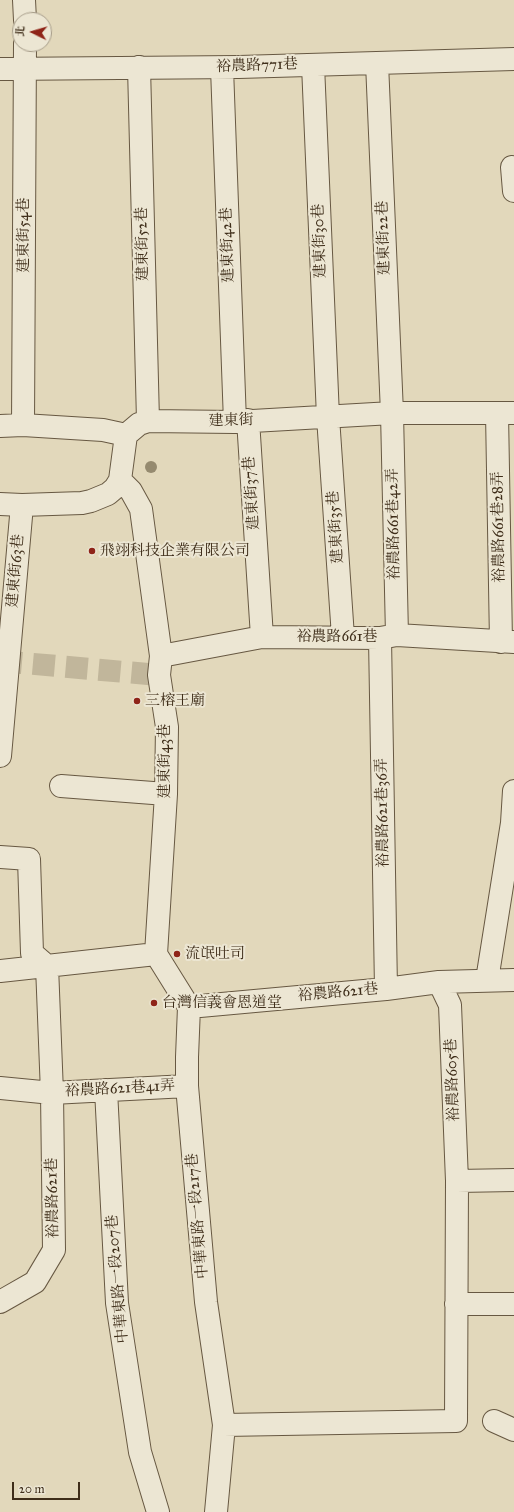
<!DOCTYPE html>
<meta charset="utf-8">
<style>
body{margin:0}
#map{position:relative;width:514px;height:1512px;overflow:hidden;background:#e2d8bb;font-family:"IM FELL Great Primer","Noto Serif TC",serif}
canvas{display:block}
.north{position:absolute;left:12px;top:12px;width:40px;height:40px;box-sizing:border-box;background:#ece6d3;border:1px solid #a69c89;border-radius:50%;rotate:275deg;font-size:11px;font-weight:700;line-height:16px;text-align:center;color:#3e2d19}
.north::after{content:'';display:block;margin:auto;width:14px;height:18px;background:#8f2418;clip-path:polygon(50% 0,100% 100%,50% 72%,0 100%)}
.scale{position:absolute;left:12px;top:1482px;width:68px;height:18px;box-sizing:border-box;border:2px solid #3e2d19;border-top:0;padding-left:5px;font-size:12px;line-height:14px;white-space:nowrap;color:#3e2d19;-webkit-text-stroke:3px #ece6d3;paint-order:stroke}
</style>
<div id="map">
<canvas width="514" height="1512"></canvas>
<div class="north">北</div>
<div class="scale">20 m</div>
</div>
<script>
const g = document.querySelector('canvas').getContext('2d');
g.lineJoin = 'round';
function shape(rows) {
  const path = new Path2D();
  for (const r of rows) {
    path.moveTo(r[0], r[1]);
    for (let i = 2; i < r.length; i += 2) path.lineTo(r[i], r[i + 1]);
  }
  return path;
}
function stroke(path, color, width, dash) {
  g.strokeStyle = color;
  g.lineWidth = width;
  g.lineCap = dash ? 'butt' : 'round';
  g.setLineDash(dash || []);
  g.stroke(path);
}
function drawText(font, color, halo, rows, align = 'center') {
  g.font = font + ' "IM FELL Great Primer","Noto Serif TC",serif';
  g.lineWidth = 4;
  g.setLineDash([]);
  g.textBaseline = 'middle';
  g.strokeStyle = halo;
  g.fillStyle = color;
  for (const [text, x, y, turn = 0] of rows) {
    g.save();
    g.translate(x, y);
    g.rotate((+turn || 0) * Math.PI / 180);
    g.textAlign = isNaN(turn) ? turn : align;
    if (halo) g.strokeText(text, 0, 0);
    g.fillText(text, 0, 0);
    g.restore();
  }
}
const minorTunnel = shape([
 [0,661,159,675]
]);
const minor = shape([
 [24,0,25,20],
 [377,63,392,413,397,635],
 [313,65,328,417,343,637],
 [139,67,148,421],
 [222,68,235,422],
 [0,69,239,67,514,59],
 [512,167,514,191],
 [497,413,501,642],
 [248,420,262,637],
 [23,425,25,44],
 [0,426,23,425,103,430,126,435],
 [120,480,131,491,141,509,161,656,159,675,167,727,166,794,156,954],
 [0,504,22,505,82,503,91,501,108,494,115,488,120,480,126,435,139,424,148,421,235,422,392,413,514,413],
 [380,638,386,989],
 [161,656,262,637,380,638,397,635,514,642],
 [0,756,22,505],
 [61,786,166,794],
 [0,857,29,859,32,953,47,966,52,1093,187,1086],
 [0,971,156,954,189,1007],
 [487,980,512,823,514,791],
 [439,982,450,1005,457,1181,514,1180],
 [189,1007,187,1057,187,1086,206,1302,224,1425,216,1512],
 [189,1007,386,989,439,982,514,980],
 [0,1088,52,1093,54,1250,35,1282,0,1302],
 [106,1090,117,1303,140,1452,158,1512],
 [456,1304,514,1304],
 [494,1421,514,1430],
 [224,1425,456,1421,457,1181]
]);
const trees = [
 [151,467]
];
const markers = [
 [92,551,4,"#8f2418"],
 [137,701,4,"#8f2418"],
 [177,954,4,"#8f2418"],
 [154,1003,4,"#8f2418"]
];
const streetNames = [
 ["裕農路771巷",257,66,-2],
 ["建東街54巷",24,235,-90],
 ["建東街22巷",384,238,-92],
 ["建東街30巷",320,241,-92],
 ["建東街52巷",143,244,-91],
 ["建東街42巷",228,245,-92],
 ["建東街",231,421,-2],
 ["建東街37巷",252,493,-94],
 ["裕農路661巷42弄",394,524,-91],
 ["建東街35巷",336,527,-94],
 ["裕農路661巷28弄",499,527,-91],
 ["建東街63巷",16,571,-85],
 ["裕農路661巷",337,637],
 ["建東街43巷",165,761,-90],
 ["裕農路621巷36弄",383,813,-91],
 ["裕農路621巷",338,993,-5],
 ["裕農路605巷",453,1080,-92],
 ["裕農路621巷41弄",120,1089,-3],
 ["裕農路621巷",53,1198,-91],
 ["中華東路一段217巷",198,1216,-95],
 ["中華東路一段207巷",118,1279,-95]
];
const poiNames = [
 ["飛翊科技企業有限公司",100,551],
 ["三榕王廟",145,701],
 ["流氓吐司",185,954],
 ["台灣信義會恩道堂",162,1003]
];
stroke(minorTunnel, '#c1b69b', 22, [22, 11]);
stroke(minor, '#675842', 24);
stroke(minor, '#ece6d3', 22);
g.fillStyle = '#958a6f';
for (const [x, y] of trees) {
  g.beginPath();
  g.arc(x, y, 6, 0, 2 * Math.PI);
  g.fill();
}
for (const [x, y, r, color] of markers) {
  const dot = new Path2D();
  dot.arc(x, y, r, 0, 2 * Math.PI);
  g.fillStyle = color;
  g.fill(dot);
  stroke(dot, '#ece6d3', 1.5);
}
drawText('15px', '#3e2d19', '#ece6d3', streetNames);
drawText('15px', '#3e2d19', '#ece6d3', poiNames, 'left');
</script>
